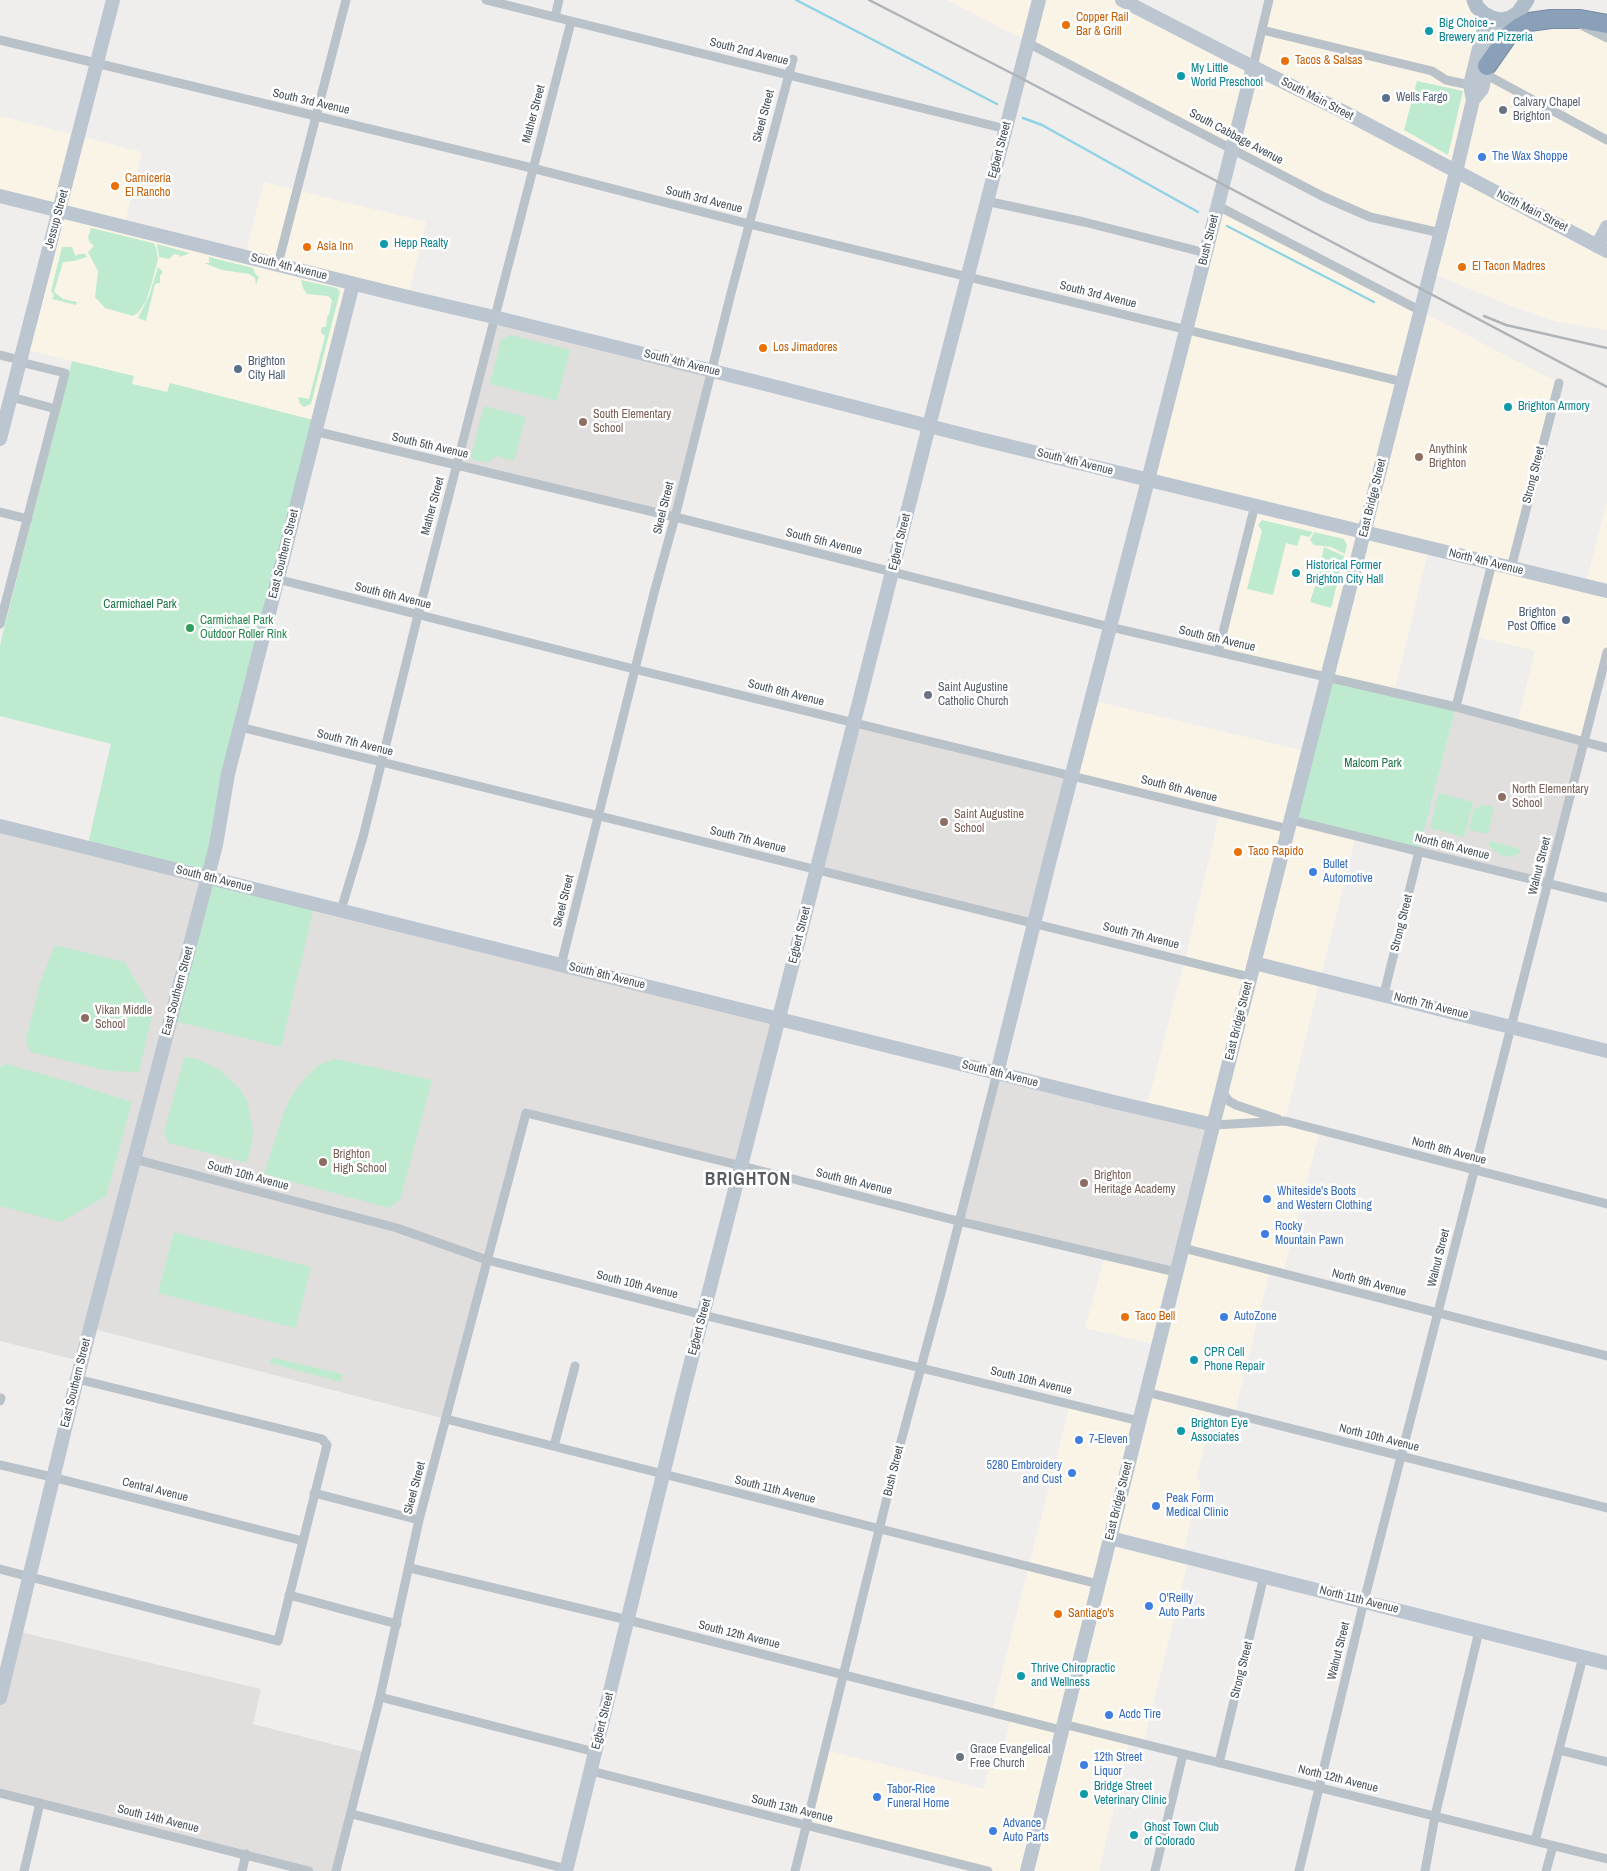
<!DOCTYPE html>
<style>
body{margin:0}
canvas{display:block;background:#f0eded}
</style>
<canvas width="1607" height="1871"></canvas>
<script>
const g = document.querySelector('canvas').getContext('2d');
g.lineJoin = 'round';
function fill(path, color) {
  g.fillStyle = color;
  g.fill(path, 'evenodd');
}
function shape(rows) {
  const path = new Path2D();
  for (const r of rows) {
    path.moveTo(r[0], r[1]);
    for (let i = 2; i < r.length; i += 2) path.lineTo(r[i], r[i + 1]);
  }
  return path;
}
function stroke(path, color, width, dash) {
  g.strokeStyle = color;
  g.lineWidth = width;
  g.lineCap = dash ? 'butt' : 'round';
  g.setLineDash(dash || []);
  g.stroke(path);
}
function drawText(font, color, halo, rows, align = 'center') {
  g.font = font + ' "Archivo Narrow",sans-serif';
  g.lineWidth = 5;
  g.setLineDash([]);
  g.textBaseline = 'middle';
  g.strokeStyle = halo;
  g.fillStyle = color;
  for (const [text, x, y, turn = 0] of rows) {
    g.save();
    g.translate(x, y);
    g.rotate((+turn || 0) * Math.PI / 180);
    g.textAlign = isNaN(turn) ? turn : align;
    if (halo) g.strokeText(text, 0, 0);
    g.fillText(text, 0, 0);
    g.restore();
  }
}
const commercial = shape([
 [947,0,1122,0,1252,67,1269,0,1474,0,1508,36,1568,19,1607,38,1607,330,1557,322,1514,307,1431,273,1441,233,1370,217],
 [0,116,142,152,124,227,245,256,264,182,426,222,408,297,353,284,317,421,170,383,168,392,132,384,133,376,23,349,59,212,0,196],
 [1218,206,1559,383,1511,567,1585,586,1607,502,1607,652,1584,742,1517,724,1535,651,1474,636,1492,563,1429,548,1394,693,1218,652,1255,505,1148,480],
 [1091,700,1309,752,1356,835,1285,1121,1320,1131,1283,1273,1270,1270,1234,1415,1214,1410,1196,1479,1201,1481,1182,1556,1189,1558,1143,1744,1130,1741,1099,1871,972,1871,806,1826,825,1750,984,1789,990,1765,999,1767,1011,1717,992,1712,1070,1404,1138,1421,1158,1345,1085,1328,1146,1109,1185,960,1220,812,1072,775]
]);
const education = shape([
 [494,318,712,372,675,519,457,466],
 [1456,707,1584,742,1548,883,1419,851],
 [853,722,1072,775,1034,923,816,869],
 [0,826,778,1018,742,1166,526,1113,446,1419,90,1328,81,1361,0,1341],
 [997,1073,1214,1125,1176,1272,958,1221],
 [16,1631,261,1689,253,1724,367,1753,336,1871,309,1871,0,1793,0,1698]
]);
const green = shape([
 [1417,81,1463,91,1448,155,1404,130],
 [91,228,153,243,156,247,158,259,152,282,146,301,138,313,133,316,105,308,95,297,98,271,88,252,93,247,93,244,91,244,88,238],
 [157,244,190,253,180,257,179,255,174,254,169,259,159,257],
 [62,247,72,247,75,255,77,256,78,254,85,254,87,257,74,261,63,262,54,292,63,299,77,302,76,305,52,299,54,296,51,291],
 [209,257,253,268,256,275,259,276,256,285,255,278,249,274,222,270,204,263,209,263],
 [158,267,163,272,160,276,160,283,155,284,146,321,138,318,149,296],
 [301,280,337,288,340,292,311,404,304,407,300,404,298,397,309,399,325,336,321,333,321,329,323,327,326,327,327,317,329,314,332,300,328,296,307,294,303,288],
 [510,335,570,350,557,401,490,384,501,340],
 [72,361,134,376,132,384,167,392,170,383,317,421,207,877,315,903,281,1047,170,1020,207,877,87,848,111,744,0,716,0,645],
 [484,406,526,417,514,461,496,456,487,463,472,459,471,456],
 [1262,520,1313,532,1309,537,1301,535,1297,546,1286,543,1273,595,1247,589,1262,531,1258,525],
 [1314,532,1344,539,1347,545,1345,554,1331,547,1314,545,1310,540],
 [1324,547,1344,556,1331,608,1310,602,1316,583],
 [1328,678,1456,707,1419,851,1291,820],
 [1438,793,1473,802,1464,837,1430,828],
 [1480,804,1494,807,1488,834,1469,830,1474,807,1479,808],
 [1490,841,1518,848,1521,853,1509,857,1501,855,1490,847,1489,844],
 [55,945,125,962,153,1011,139,1072,109,1071,30,1052,26,1040,40,983],
 [184,1057,194,1058,219,1069,240,1089,247,1101,253,1130,252,1141,247,1163,169,1143,164,1132],
 [336,1059,432,1080,400,1200,389,1208,264,1174,284,1112,290,1098,304,1079,320,1064],
 [5,1064,67,1081,132,1102,106,1196,61,1222,0,1206,0,1067],
 [174,1232,311,1267,296,1328,158,1293],
 [271,1357,343,1374,341,1382,270,1363]
]);
const stream = shape([
 [796,0,997,104],
 [1023,118,1042,125,1198,212],
 [1227,226,1374,302]
]);
const street = shape([
 [486,0,1006,129],
 [555,17,559,0],
 [1583,26,1607,38],
 [1262,30,1432,71,1446,80,1470,85],
 [0,40,532,168,749,224,1403,382],
 [1028,43,1324,197,1370,217,1441,233],
 [1253,67,1269,0],
 [1485,74,1607,140],
 [986,201,1084,222,1206,253],
 [1218,206,1421,311],
 [278,264,346,0],
 [0,355,20,360],
 [11,397,56,409],
 [314,431,675,517,1110,627,1456,707,1607,748],
 [0,512,28,519],
 [1511,568,1559,383],
 [277,579,634,669,1289,829],
 [0,624,65,373,20,362],
 [1218,652,1255,505],
 [1456,707,1492,563],
 [240,727,1250,977],
 [1291,820,1607,898],
 [341,910,363,837,418,615,571,22],
 [561,965,654,593,675,517,730,297,793,59],
 [1384,994,1419,851],
 [1222,1092,1229,1101,1236,1105,1278,1119],
 [1214,1125,1285,1121,1607,1204],
 [134,1159,397,1228,487,1260,703,1315,1139,1421],
 [1183,1248,1607,1356],
 [1146,1392,1607,1508],
 [0,1401,1,1398],
 [446,1419,1098,1584],
 [554,1446,575,1366],
 [0,1465,52,1477,303,1541],
 [314,1493,419,1520],
 [410,1568,628,1620,1061,1730],
 [0,1569,278,1641,327,1445,322,1439,77,1379],
 [289,1595,397,1624],
 [380,1697,595,1752],
 [1063,1724,1607,1859],
 [1559,1750,1607,1762],
 [1219,1763,1264,1576],
 [591,1771,988,1871],
 [0,1793,309,1871],
 [352,1814,567,1869],
 [1535,1841,1583,1657],
 [24,1871,40,1803],
 [242,1871,246,1854],
 [336,1871,380,1697,419,1520,526,1113,742,1166,958,1221,1176,1272],
 [795,1871,899,1449,941,1293,997,1073],
 [1155,1871,1183,1754],
 [1299,1871,1364,1601,1607,652],
 [1425,1871,1435,1816,1479,1631],
 [1546,1871,1553,1846]
]);
const secondary = shape([
 [1122,0,1233,57,1346,113,1607,251],
 [1473,100,1482,89,1496,31,1502,24,1510,18],
 [0,196,408,297,494,317,753,381,980,439,1607,591],
 [1597,246,1607,227],
 [0,439,113,0],
 [0,826,1114,1102,1214,1125],
 [1254,963,1607,1051],
 [997,1073,1049,863,1148,480,1253,67],
 [1110,1538,1607,1663],
 [0,1698,77,1379,216,845,228,774,353,284],
 [566,1871,683,1393,798,943,929,426,1039,0],
 [1027,1871,1234,1042,1456,172,1473,100,1470,85,1485,24,1484,14]
]);
const primary = shape([
 [1474,0,1477,7,1484,14,1492,18,1501,20,1510,18,1518,13,1527,0]
]);
const highway = shape([
 [1487,66,1508,36,1521,26,1529,22,1551,19,1580,19,1607,24]
]);
const rail = shape([
 [869,0,1019,77,1607,387],
 [1484,316,1506,325,1607,348]
]);
const markers = [
 [1066,25,5,"#e8710a"],
 [1429,31,5,"#0f9aa8"],
 [1285,61,5,"#e8710a"],
 [1181,76,5,"#0f9aa8"],
 [1386,98,5,"#5c6f8a"],
 [1503,110,5,"#6b7280"],
 [1482,157,5,"#3f7fe0"],
 [115,186,5,"#e8710a"],
 [384,244,5,"#0f9aa8"],
 [307,247,5,"#e8710a"],
 [1462,267,5,"#e8710a"],
 [763,348,5,"#e8710a"],
 [238,369,5,"#5c6f8a"],
 [1508,407,5,"#0f9aa8"],
 [583,422,5,"#8d6e63"],
 [1419,457,5,"#8d6e63"],
 [1296,573,5,"#0f9aa8"],
 [1566,620,5,"#5c6f8a"],
 [190,628,5,"#2e9e5b"],
 [928,695,5,"#6b7280"],
 [1502,797,5,"#8d6e63"],
 [944,822,5,"#8d6e63"],
 [1238,852,5,"#e8710a"],
 [1313,872,5,"#3f7fe0"],
 [85,1018,5,"#8d6e63"],
 [323,1162,5,"#8d6e63"],
 [1084,1183,5,"#8d6e63"],
 [1267,1199,5,"#3f7fe0"],
 [1265,1234,5,"#3f7fe0"],
 [1125,1317,5,"#e8710a"],
 [1224,1317,5,"#3f7fe0"],
 [1194,1360,5,"#0f9aa8"],
 [1181,1431,5,"#0f9aa8"],
 [1079,1440,5,"#3f7fe0"],
 [1072,1473,5,"#3f7fe0"],
 [1156,1506,5,"#3f7fe0"],
 [1149,1606,5,"#3f7fe0"],
 [1058,1614,5,"#e8710a"],
 [1021,1676,5,"#0f9aa8"],
 [1109,1715,5,"#3f7fe0"],
 [960,1757,5,"#6b7280"],
 [1084,1765,5,"#3f7fe0"],
 [1084,1794,5,"#0f9aa8"],
 [877,1797,5,"#3f7fe0"],
 [993,1831,5,"#3f7fe0"],
 [1134,1835,5,"#0f9aa8"]
];
const foodNames = [
 ["Copper Rail",1076,18],
 ["Bar & Grill",1076,32],
 ["Tacos & Salsas",1295,61],
 ["Carniceria",125,179],
 ["El Rancho",125,193],
 ["Asia Inn",317,247],
 ["El Tacon Madres",1472,267],
 ["Los Jimadores",773,348],
 ["Taco Rapido",1248,852],
 ["Taco Bell",1135,1317],
 ["Santiago's",1068,1614]
];
const cultureNames = [
 ["Big Choice -",1439,24],
 ["Brewery and Pizzeria",1439,38],
 ["My Little",1191,69],
 ["World Preschool",1191,83],
 ["Hepp Realty",394,244],
 ["Brighton Armory",1518,407],
 ["Historical Former",1306,566],
 ["Brighton City Hall",1306,580],
 ["CPR Cell",1204,1353],
 ["Phone Repair",1204,1367],
 ["Brighton Eye",1191,1424],
 ["Associates",1191,1438],
 ["Thrive Chiropractic",1031,1669],
 ["and Wellness",1031,1683],
 ["Bridge Street",1094,1787],
 ["Veterinary Clinic",1094,1801],
 ["Ghost Town Club",1144,1828],
 ["of Colorado",1144,1842]
];
const streetNames = [
 ["South 2nd Avenue",749,52,14],
 ["South Main Street",1317,99,27],
 ["South 3rd Avenue",311,102,13],
 ["Mather Street",534,114,-75],
 ["Skeel Street",764,116,-75],
 ["South Cabbage Avenue",1236,137,28],
 ["Egbert Street",1000,150,-75],
 ["South 3rd Avenue",704,200,14],
 ["North Main Street",1532,211,27],
 ["Jessup Street",57,219,-75],
 ["Bush Street",1209,240,-76],
 ["South 4th Avenue",289,267,14],
 ["South 3rd Avenue",1098,295,14],
 ["South 4th Avenue",682,363,14],
 ["South 5th Avenue",430,446,13],
 ["South 4th Avenue",1075,462,14],
 ["Strong Street",1534,475,-76],
 ["East Bridge Street",1373,498,-76],
 ["Mather Street",433,506,-75],
 ["Skeel Street",664,508,-76],
 ["South 5th Avenue",824,542,14],
 ["Egbert Street",900,542,-76],
 ["East Southern Street",284,554,-76],
 ["North 4th Avenue",1486,562,14],
 ["South 6th Avenue",393,596,14],
 ["South 5th Avenue",1217,639,13],
 ["South 6th Avenue",786,693,14],
 ["South 7th Avenue",355,743,14],
 ["South 6th Avenue",1179,789,14],
 ["South 7th Avenue",748,840,14],
 ["North 6th Avenue",1452,847,14],
 ["Walnut Street",1540,866,-76],
 ["South 8th Avenue",214,879,14],
 ["Skeel Street",564,901,-76],
 ["Strong Street",1402,923,-76],
 ["Egbert Street",800,935,-76],
 ["South 7th Avenue",1141,936,14],
 ["South 8th Avenue",607,976,14],
 ["East Southern Street",178,991,-75],
 ["North 7th Avenue",1431,1006,14],
 ["East Bridge Street",1239,1021,-76],
 ["South 8th Avenue",1000,1074,14],
 ["North 8th Avenue",1449,1151,15],
 ["South 10th Avenue",248,1176,15],
 ["South 9th Avenue",854,1182,14],
 ["Walnut Street",1439,1258,-76],
 ["North 9th Avenue",1369,1283,15],
 ["South 10th Avenue",637,1285,14],
 ["Egbert Street",700,1327,-75],
 ["South 10th Avenue",1031,1381,14],
 ["East Southern Street",76,1383,-76],
 ["North 10th Avenue",1379,1438,14],
 ["Bush Street",894,1471,-76],
 ["Skeel Street",415,1488,-75],
 ["Central Avenue",155,1490,14],
 ["South 11th Avenue",775,1490,14],
 ["East Bridge Street",1119,1501,-76],
 ["North 11th Avenue",1359,1600,14],
 ["South 12th Avenue",739,1635,14],
 ["Walnut Street",1339,1651,-76],
 ["Strong Street",1242,1670,-76],
 ["Egbert Street",603,1721,-76],
 ["North 12th Avenue",1338,1779,14],
 ["South 13th Avenue",792,1809,14],
 ["South 14th Avenue",158,1819,14]
];
const serviceNames = [
 ["Wells Fargo",1396,98],
 ["Brighton",248,362],
 ["City Hall",248,376],
 ["Brighton",1556,613,"right"],
 ["Post Office",1556,627,"right"]
];
const worshipNames = [
 ["Calvary Chapel",1513,103],
 ["Brighton",1513,117],
 ["Saint Augustine",938,688],
 ["Catholic Church",938,702],
 ["Grace Evangelical",970,1750],
 ["Free Church",970,1764]
];
const shopNames = [
 ["The Wax Shoppe",1492,157],
 ["Bullet",1323,865],
 ["Automotive",1323,879],
 ["Whiteside's Boots",1277,1192],
 ["and Western Clothing",1277,1206],
 ["Rocky",1275,1227],
 ["Mountain Pawn",1275,1241],
 ["AutoZone",1234,1317],
 ["7-Eleven",1089,1440],
 ["5280 Embroidery",1062,1466,"right"],
 ["and Cust",1062,1480,"right"],
 ["Peak Form",1166,1499],
 ["Medical Clinic",1166,1513],
 ["O'Reilly",1159,1599],
 ["Auto Parts",1159,1613],
 ["Acdc Tire",1119,1715],
 ["12th Street",1094,1758],
 ["Liquor",1094,1772],
 ["Tabor-Rice",887,1790],
 ["Funeral Home",887,1804],
 ["Advance",1003,1824],
 ["Auto Parts",1003,1838]
];
const educationNames = [
 ["South Elementary",593,415],
 ["School",593,429],
 ["Anythink",1429,450],
 ["Brighton",1429,464],
 ["North Elementary",1512,790],
 ["School",1512,804],
 ["Saint Augustine",954,815],
 ["School",954,829],
 ["Vikan Middle",95,1011],
 ["School",95,1025],
 ["Brighton",333,1155],
 ["High School",333,1169],
 ["Brighton",1094,1176],
 ["Heritage Academy",1094,1190]
];
const parkNames = [
 ["Carmichael Park",140,605],
 ["Malcom Park",1373,764]
];
const leisureNames = [
 ["Carmichael Park",200,621],
 ["Outdoor Roller Rink",200,635]
];
const districtNames = [
 ["BRIGHTON",748,1180]
];
fill(commercial, '#faf4e7');
fill(education, '#e1dede');
fill(green, '#beebcf');
stroke(stream, '#8fd3e4', 2.5);
stroke(highway, '#748ba4', 20);
stroke(street, '#bac2c9', 9);
stroke(secondary, '#bcc6d0', 14);
stroke(primary, '#afbdca', 15);
stroke(highway, '#89a0b8', 18);
stroke(rail, '#b0b3b7', 2.5);
for (const [x, y, r, color] of markers) {
  const dot = new Path2D();
  dot.arc(x, y, r, 0, 2 * Math.PI);
  g.fillStyle = color;
  g.fill(dot);
  stroke(dot, '#fff', 2);
}
drawText('12px', '#c56008', '#fff', foodNames, 'left');
drawText('12px', '#0d838f', '#fff', cultureNames, 'left');
drawText('12px', '#475159', '#fff', streetNames);
drawText('12px', '#4e5e75', '#fff', serviceNames, 'left');
drawText('12px', '#5b616d', '#fff', worshipNames, 'left');
drawText('12px', '#366cbe', '#fff', shopNames, 'left');
drawText('12px', '#785e54', '#fff', educationNames, 'left');
drawText('12px', '#1e7448', '#fff', parkNames);
drawText('12px', '#27864d', '#fff', leisureNames, 'left');
g.letterSpacing = '1px';
drawText('bold 18px', '#5a5e62', '#fff', districtNames);
g.letterSpacing = '0px';
</script>
